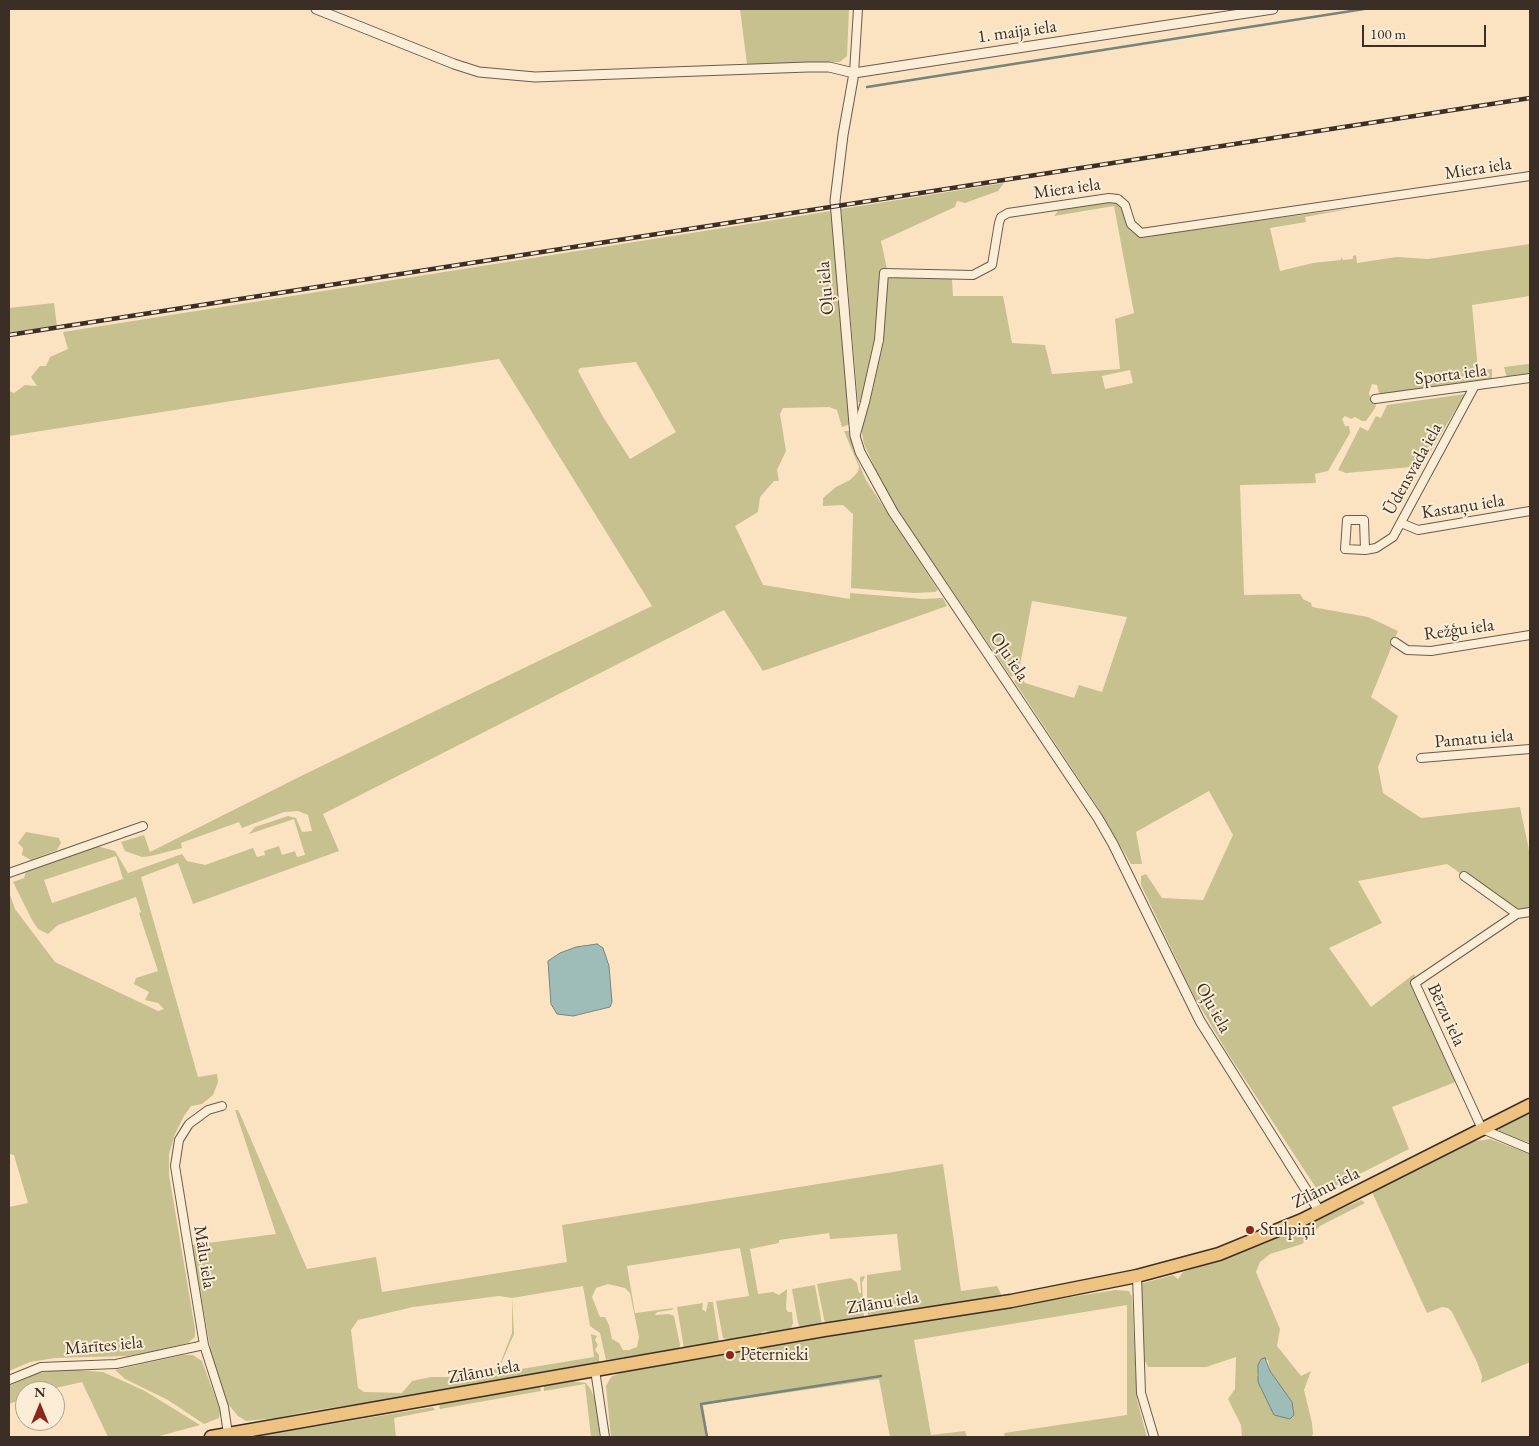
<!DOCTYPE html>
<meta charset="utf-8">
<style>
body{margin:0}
#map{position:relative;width:1539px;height:1446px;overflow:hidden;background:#fbe3c2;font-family:"EB Garamond",serif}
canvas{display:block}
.frame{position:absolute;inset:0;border:10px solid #3b2e27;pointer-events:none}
.north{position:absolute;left:15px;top:1381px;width:50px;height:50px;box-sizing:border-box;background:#fcedd7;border:1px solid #afa191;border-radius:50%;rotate:0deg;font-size:14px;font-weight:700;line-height:20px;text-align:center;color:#3b2e27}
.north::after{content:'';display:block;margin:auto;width:18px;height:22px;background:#8f2418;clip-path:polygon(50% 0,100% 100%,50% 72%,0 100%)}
.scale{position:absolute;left:1362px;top:25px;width:124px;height:22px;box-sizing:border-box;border:2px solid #3b2e27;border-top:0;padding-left:6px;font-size:15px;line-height:18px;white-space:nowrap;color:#3b2e27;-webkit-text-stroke:4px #fcedd7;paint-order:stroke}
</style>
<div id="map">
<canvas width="1539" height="1446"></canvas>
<div class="frame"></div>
<div class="north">N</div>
<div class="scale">100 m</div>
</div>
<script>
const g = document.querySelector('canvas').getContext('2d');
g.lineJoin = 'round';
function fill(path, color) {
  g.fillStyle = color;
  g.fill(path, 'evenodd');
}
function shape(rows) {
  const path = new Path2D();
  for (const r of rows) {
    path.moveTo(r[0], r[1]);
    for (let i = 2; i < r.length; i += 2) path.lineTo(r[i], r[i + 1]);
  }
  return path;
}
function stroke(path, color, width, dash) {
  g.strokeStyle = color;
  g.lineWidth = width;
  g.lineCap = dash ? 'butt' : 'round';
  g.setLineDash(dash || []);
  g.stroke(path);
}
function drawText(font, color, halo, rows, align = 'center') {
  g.font = font + ' "EB Garamond",serif';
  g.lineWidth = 4;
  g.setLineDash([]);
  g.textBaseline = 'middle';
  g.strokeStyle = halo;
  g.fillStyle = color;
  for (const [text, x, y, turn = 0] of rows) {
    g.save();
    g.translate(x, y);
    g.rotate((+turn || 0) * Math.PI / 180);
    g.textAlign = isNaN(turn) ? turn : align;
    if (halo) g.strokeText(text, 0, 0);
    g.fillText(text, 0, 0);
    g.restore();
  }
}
const green = shape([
 [740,9,849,9,847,56,840,62,747,64],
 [1004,183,998,191,965,203,957,201,955,207,881,241,887,269,938,270,884,271,876,338,862,402,858,402,841,209],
 [1107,201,1117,202,1120,205,1131,231,1141,236,1354,208,1305,217,1306,222,1270,228,1280,271,1313,263,1341,260,1341,257,1343,260,1353,259,1353,256,1356,255,1357,263,1397,257,1428,259,1530,244,1530,296,1472,305,1478,370,1492,369,1492,381,1387,395,1379,393,1377,385,1372,384,1369,393,1371,400,1376,405,1375,408,1366,421,1362,421,1355,417,1351,419,1345,416,1342,419,1345,426,1349,426,1350,433,1328,471,1315,474,1316,483,1240,485,1244,595,1300,594,1303,599,1311,603,1312,607,1368,617,1398,631,1371,697,1398,716,1378,767,1383,793,1421,818,1520,807,1530,855,1530,907,1517,912,1447,864,1358,881,1382,923,1329,948,1371,1007,1414,974,1463,1079,1392,1107,1409,1149,1320,1194,1227,1052,1195,998,1141,885,1141,876,1146,874,1162,898,1203,900,1233,835,1209,791,1136,832,1142,864,1131,864,1099,809,1014,681,1020,675,1025,683,1074,698,1079,685,1102,692,1127,617,1032,601,1019,671,1011,677,888,496,864,444,861,428,887,279,891,276,952,279,953,296,1003,296,1012,343,1045,345,1052,374,1120,369,1115,319,1134,313,1114,206,1054,216,1060,208],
 [1130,370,1133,383,1105,389,1102,376],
 [831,211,850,424,842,427,837,410,829,407,783,408,780,414,786,451,777,470,779,481,774,481,760,497,758,512,735,526,763,585,850,599,850,593,923,599,943,598,947,606,763,671,724,610,323,814,339,851,193,904,178,863,141,877,198,1077,217,1074,218,1082,213,1095,202,1104,191,1106,184,1116,175,1134,169,1154,169,1175,195,1329,195,1337,188,1343,151,1352,127,1356,55,1358,30,1362,9,1371,9,1207,28,1203,14,1155,9,1154,9,892,15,909,55,962,158,1011,164,1009,158,1003,145,1000,149,992,134,984,136,978,158,971,139,913,141,912,136,897,58,925,48,934,38,929,32,920,13,882,24,878,26,872,97,846,115,851,128,873,182,854,187,861,205,865,253,848,257,857,265,855,264,851,279,846,282,855,295,851,297,857,305,855,294,819,249,834,255,827,288,816,296,818,302,832,312,831,308,815,298,811,284,812,242,828,239,822,181,843,182,848,151,856,142,857,125,851,121,842,144,835,150,852,301,776,652,606,499,359,9,436,9,391,14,393,25,385,37,386,31,377,40,366,46,366,50,357,68,349,63,332],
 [636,362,676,432,630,459,602,415,578,371,580,368],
 [116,856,123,879,52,903,44,880],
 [54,303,57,326,9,333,9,308],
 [1529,364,1530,375,1507,378,1506,375,1504,367],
 [1465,394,1422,466,1346,473,1338,470,1360,427,1368,431,1376,416,1381,418,1387,405],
 [844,431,849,431,854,452,866,480,938,590,935,592,914,593,851,588,853,514,843,505,823,506,823,498,836,487,850,480,858,472,859,467],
 [26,832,59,838,61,843,57,850,31,860,22,855,23,848,18,843],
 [235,1110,238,1110,240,1114,307,1269,376,1257,382,1292,567,1262,562,1225,943,1164,961,1291,997,1286,1002,1296,870,1316,868,1315,867,1302,867,1275,901,1270,897,1234,830,1239,829,1233,779,1240,779,1243,750,1249,758,1294,773,1292,779,1295,787,1289,786,1309,788,1312,792,1312,793,1323,791,1329,768,1333,767,1331,762,1332,761,1334,732,1340,723,1338,716,1301,749,1296,740,1248,627,1266,635,1313,674,1308,671,1310,657,1312,655,1315,669,1314,674,1316,680,1345,679,1349,606,1360,600,1333,590,1326,583,1286,512,1298,514,1334,497,1373,594,1357,591,1334,597,1336,595,1340,598,1345,595,1350,599,1355,599,1362,391,1399,310,1411,276,1418,246,1421,238,1416,228,1404,211,1352,192,1245,276,1234],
 [608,1284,625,1288,630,1293,639,1337,637,1347,629,1350,623,1350,619,1343,612,1339,609,1325,605,1317,600,1317,592,1297,596,1288],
 [499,1296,512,1298,512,1333,500,1364,491,1373,479,1375,475,1370,463,1370,450,1377,431,1377,412,1381,402,1393,364,1392,358,1388,351,1330,358,1320,413,1307],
 [1530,1111,1530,1143,1499,1132,1499,1128,1502,1125],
 [1490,1139,1530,1154,1530,1362,1481,1383,1482,1376,1477,1362,1452,1312,1448,1308,1442,1307,1427,1313,1372,1192,1469,1142],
 [1361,1200,1365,1203,1320,1226,1302,1244,1270,1254,1260,1262,1256,1272,1280,1329,1277,1346,1301,1376,1311,1371,1304,1390,1312,1423,1313,1434,1311,1437,1242,1437,1241,1425,1228,1399,1235,1389,1236,1357,1206,1367,1148,1367,1145,1361,1141,1360,1140,1284,1173,1275,1178,1279,1183,1272,1266,1243],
 [1261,1359,1268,1360,1270,1371,1275,1378,1257,1376],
 [865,1276,862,1283,864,1317,825,1324,817,1284,851,1278,857,1283,859,1293,861,1293,860,1277],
 [815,1285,822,1324,800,1327,798,1323,792,1289],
 [1115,1290,1129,1291,1132,1297,1137,1400,1147,1437,1005,1437,1004,1433,1127,1415,1127,1305,914,1340,931,1435,965,1431,967,1437,890,1437,879,1379,703,1405,708,1437,611,1437,606,1386,611,1377,622,1372,725,1355,726,1357,734,1356,734,1353,869,1329],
 [708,1302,713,1302,719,1341,684,1348,677,1307,703,1303,702,1309,706,1312],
 [183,1355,193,1355,202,1361,220,1410,219,1418,204,1424,168,1400,125,1379,115,1370],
 [64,1369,103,1372,145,1391,200,1425,156,1437,108,1437,82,1382,43,1391,25,1391,25,1398,9,1404,9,1386,38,1373],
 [572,1381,586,1383,591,1390,596,1402,600,1437,591,1437,585,1384,544,1391,544,1386],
 [540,1386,541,1391,440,1409,439,1406,442,1404],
 [433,1407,435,1410,394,1418,396,1437,254,1437]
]);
const water = shape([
 [597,944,603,948,609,966,612,1002,610,1007,573,1016,557,1014,551,1004,548,961,560,953,576,947,597,944],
 [1265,1358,1270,1371,1292,1402,1294,1415,1290,1419,1274,1415,1258,1382,1258,1365,1261,1359,1265,1358]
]);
const stream = shape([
 [867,87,1364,9],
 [707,1437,701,1404,881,1376]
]);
const minor = shape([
 [854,73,858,9],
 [1375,399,1530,378],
 [856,434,865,402,879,340,884,273,973,275,992,265,999,223,1001,217,1008,213,1109,198,1118,199,1125,205,1131,224,1141,233,1530,176],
 [1401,523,1418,530,1530,511],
 [1365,550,1364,520,1347,520,1345,549,1365,550,1376,548,1393,537,1474,387],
 [1395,642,1407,650,1431,651,1530,635],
 [1421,758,1530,749],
 [9,873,143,826],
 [1464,876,1517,914],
 [1530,912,1517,914,1415,983,1482,1129,1530,1149],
 [222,1106,208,1110,189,1124,179,1140,175,1166,204,1345,224,1407,228,1434],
 [1137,1276,1141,1393,1154,1437],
 [595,1370,605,1437],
 [9,1380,41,1367,116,1364,204,1345]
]);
const tertiary = shape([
 [316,9,454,64,479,72,535,77,808,67,829,67,854,73,1273,9],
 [854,73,843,135,835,201,855,436,860,452,893,512,1098,818,1113,844,1200,1021,1320,1212]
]);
const trunk = shape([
 [211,1437,824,1330,1011,1301,1137,1276,1219,1254,1302,1220,1530,1105]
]);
const rail = shape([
 [9,335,1530,98]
]);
const markers = [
 [1250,1230,5,"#8f2418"],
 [730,1355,5,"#8f2418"]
];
const streetNames = [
 ["1. maija iela",1017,32,-8],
 ["Miera iela",1478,169,-9],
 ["Miera iela",1067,189,-8],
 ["Oļu iela",826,288,-95],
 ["Sporta iela",1451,375,-7],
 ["Ūdensvada iela",1413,469,-61],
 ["Kastaņu iela",1463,507,-9],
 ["Režģu iela",1459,630,-8],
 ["Oļu iela",1009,657,56],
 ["Pamatu iela",1474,739,-5],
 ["Oļu iela",1213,1008,61],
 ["Bērzu iela",1446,1015,65],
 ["Zīlānu iela",1326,1188,-26],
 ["Mālu iela",204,1257,81],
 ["Zīlānu iela",883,1303,-9],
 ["Mārītes iela",104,1346,-5],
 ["Zīlānu iela",484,1372,-10]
];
const poiNames = [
 ["Stulpiņi",1260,1230],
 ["Pēternieki",740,1355]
];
fill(green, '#c6c18e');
fill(water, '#9fbdb8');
stroke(water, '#77847e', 1);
stroke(stream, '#77847e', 2.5);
stroke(minor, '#6b5b4e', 10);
stroke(tertiary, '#6b5b4e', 11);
stroke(trunk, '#3b2e27', 15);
stroke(minor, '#fcedd7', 8);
stroke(tertiary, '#fcedd7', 9);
stroke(trunk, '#eec281', 12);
stroke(rail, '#3b2e27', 4.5);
stroke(rail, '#fcedd7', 2.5, [8]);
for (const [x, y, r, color] of markers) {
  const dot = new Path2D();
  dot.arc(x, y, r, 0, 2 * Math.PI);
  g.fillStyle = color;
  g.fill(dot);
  stroke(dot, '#fcedd7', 2);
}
drawText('18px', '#3b2e27', '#fcedd7', streetNames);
drawText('18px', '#3b2e27', '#fcedd7', poiNames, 'left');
</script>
